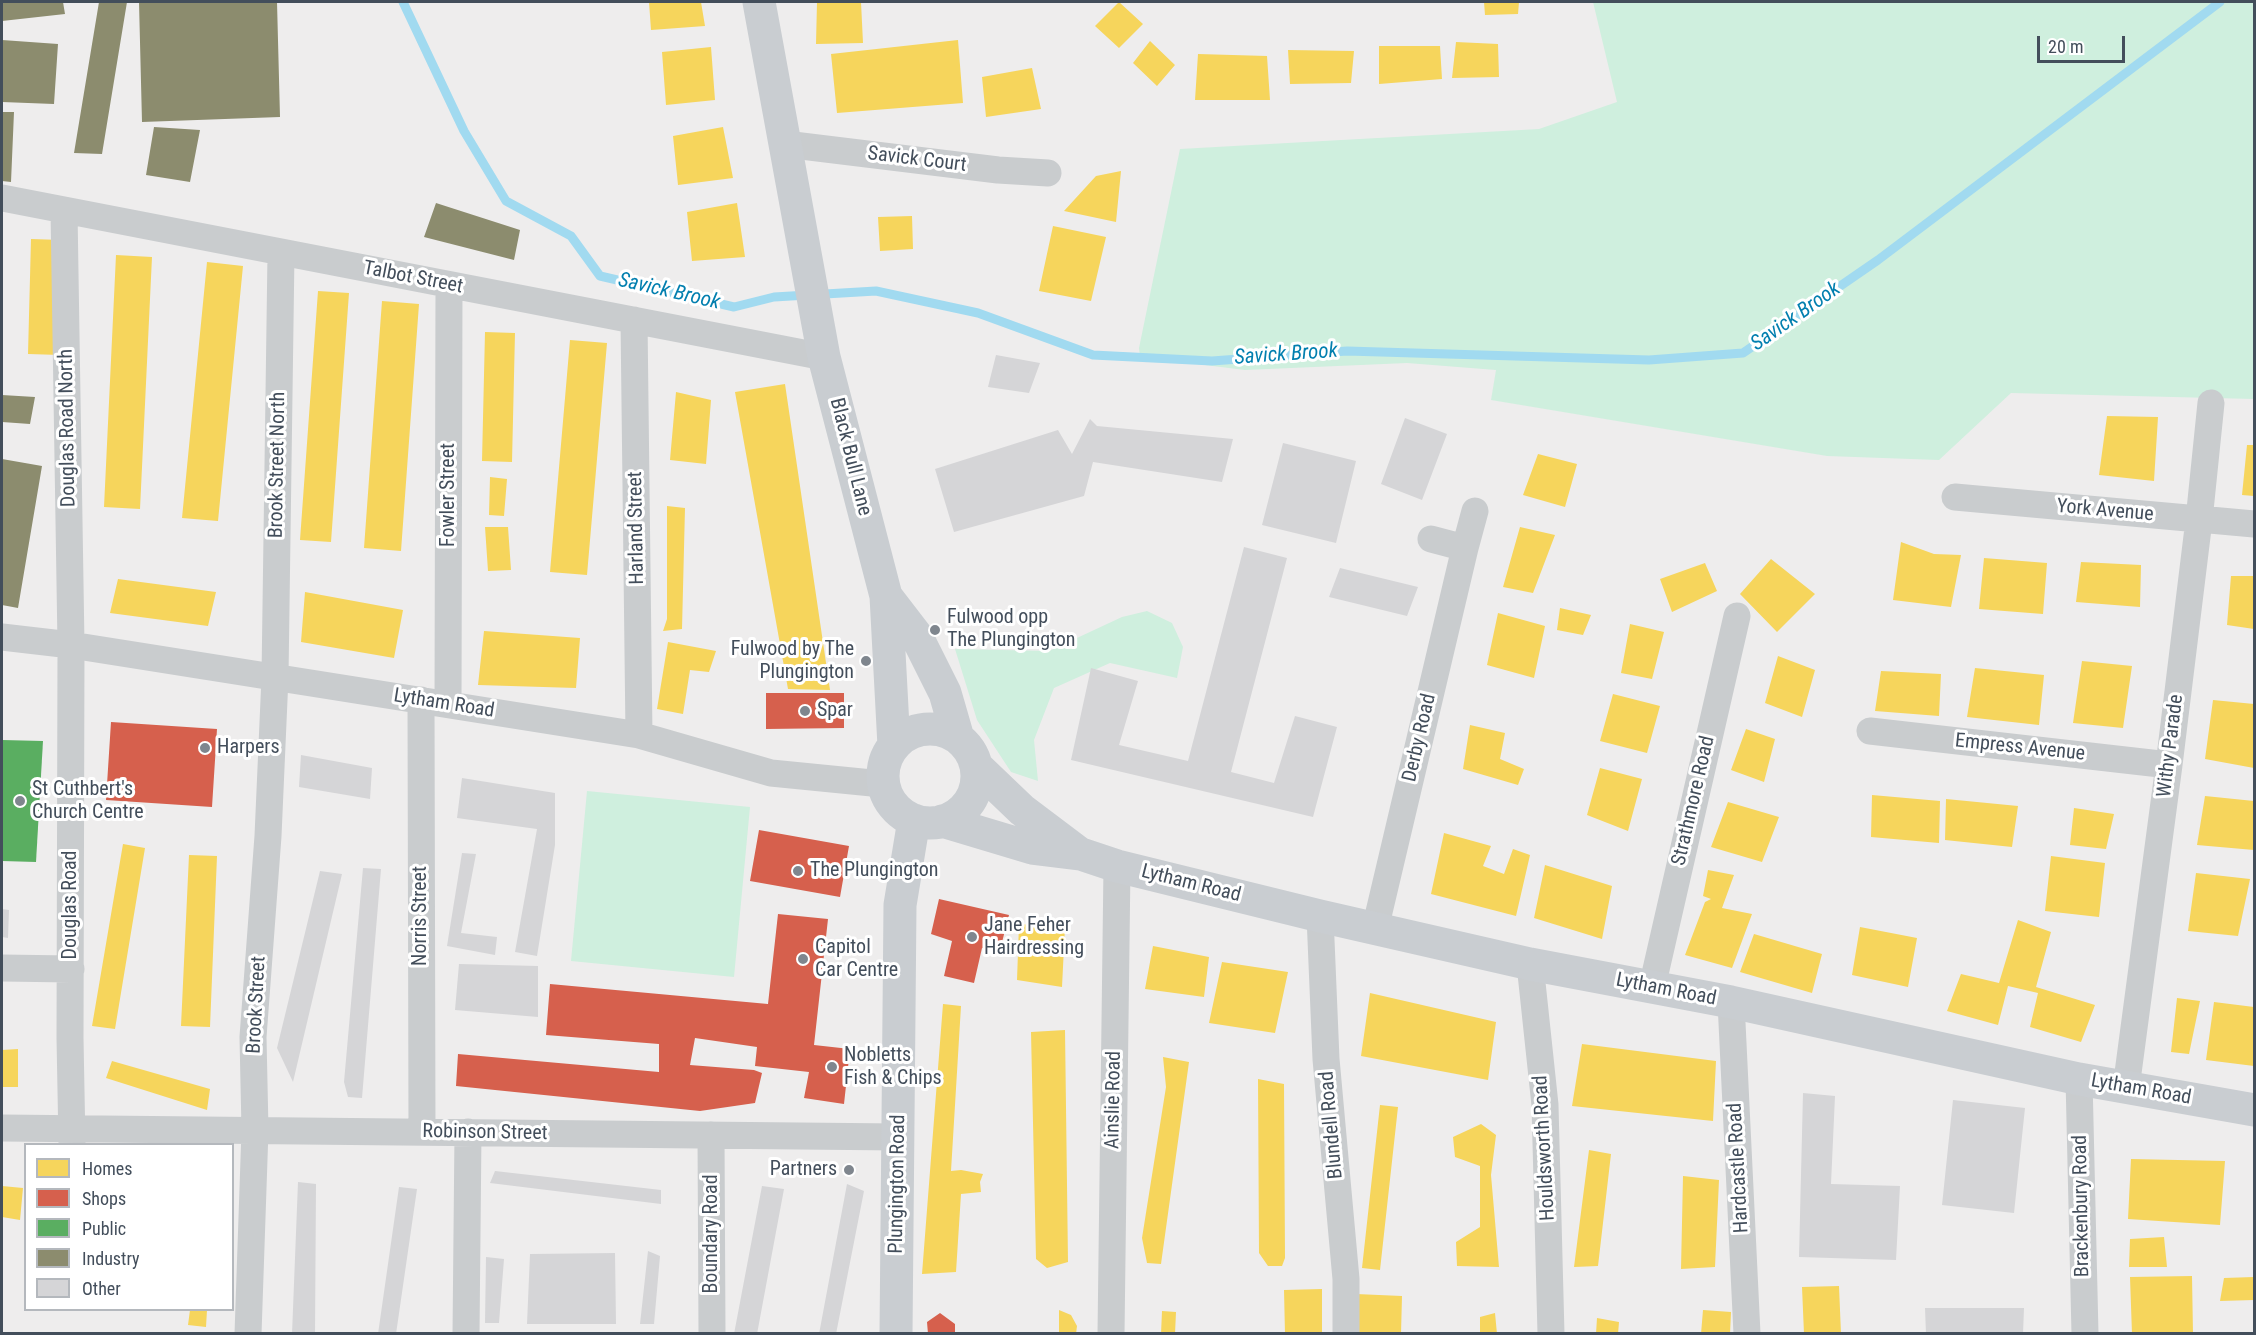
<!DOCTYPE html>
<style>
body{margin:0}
#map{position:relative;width:2256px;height:1335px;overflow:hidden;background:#eeeded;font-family:"Roboto Condensed",sans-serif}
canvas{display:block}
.frame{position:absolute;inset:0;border:3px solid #434e5b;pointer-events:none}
.legend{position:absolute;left:24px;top:1143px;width:210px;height:168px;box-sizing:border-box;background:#fff;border:2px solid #b4b8bd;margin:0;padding:8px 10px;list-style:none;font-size:18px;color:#434e5b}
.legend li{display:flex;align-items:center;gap:12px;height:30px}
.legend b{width:30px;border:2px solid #b4b8bd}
.scale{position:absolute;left:2037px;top:36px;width:88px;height:27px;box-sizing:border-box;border:3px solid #434e5b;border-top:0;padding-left:8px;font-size:18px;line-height:21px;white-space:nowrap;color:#434e5b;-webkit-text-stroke:4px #fff;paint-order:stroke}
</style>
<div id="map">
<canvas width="2256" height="1335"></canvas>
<div class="frame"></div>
<ul class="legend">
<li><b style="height:16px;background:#f6d55c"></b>Homes</li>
<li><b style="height:16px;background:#d6604d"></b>Shops</li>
<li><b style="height:16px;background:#5aae61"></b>Public</li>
<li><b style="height:16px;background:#8c8c6e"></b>Industry</li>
<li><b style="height:16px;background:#d5d5d7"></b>Other</li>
</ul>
<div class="scale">20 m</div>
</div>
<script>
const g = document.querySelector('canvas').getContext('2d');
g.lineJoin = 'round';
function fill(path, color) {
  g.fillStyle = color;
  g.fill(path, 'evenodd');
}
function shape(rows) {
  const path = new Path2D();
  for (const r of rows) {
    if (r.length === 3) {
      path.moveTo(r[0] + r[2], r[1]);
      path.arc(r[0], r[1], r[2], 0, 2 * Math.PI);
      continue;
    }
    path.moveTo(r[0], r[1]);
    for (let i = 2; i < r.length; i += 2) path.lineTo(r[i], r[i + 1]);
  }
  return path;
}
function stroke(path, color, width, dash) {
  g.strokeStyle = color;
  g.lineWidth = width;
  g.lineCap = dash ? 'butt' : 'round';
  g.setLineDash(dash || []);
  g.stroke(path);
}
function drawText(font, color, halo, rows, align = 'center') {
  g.font = font + ' "Roboto Condensed",sans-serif';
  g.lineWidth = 6;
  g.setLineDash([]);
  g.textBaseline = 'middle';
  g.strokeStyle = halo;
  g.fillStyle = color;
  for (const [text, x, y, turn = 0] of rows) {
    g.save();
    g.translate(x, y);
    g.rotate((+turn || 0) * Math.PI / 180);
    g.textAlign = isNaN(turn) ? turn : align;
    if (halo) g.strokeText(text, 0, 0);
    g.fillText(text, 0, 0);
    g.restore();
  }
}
const green = shape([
 [1593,2,2254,2,2254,399,2011,393,1939,460,1827,456,1491,400,1496,370,1407,363,1245,370,1140,357,1139,348,1180,149,1539,129,1617,102],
 [1147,611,1172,623,1183,647,1177,678,1110,663,1054,688,1034,740,1038,781,1011,772,977,720,955,649,1049,651,1122,617],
 [587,791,750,807,734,977,571,961]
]);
const homes = shape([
 [649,2,701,2,705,26,651,30],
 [817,2,861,2,863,43,816,44],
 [1119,2,1143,24,1119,48,1095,26],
 [1484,2,1519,2,1518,14,1485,15],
 [958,40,963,103,837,113,831,54],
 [1150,41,1175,65,1157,86,1133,63],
 [1456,42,1498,44,1499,77,1452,78],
 [1379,46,1440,46,1442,79,1379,84],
 [711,47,715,100,666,105,662,52],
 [1288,50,1354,51,1351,83,1290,84],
 [1198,54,1267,56,1270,100,1195,100],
 [1032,68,1041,109,986,117,982,77],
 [723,127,733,178,678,185,673,136],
 [1121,171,1116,222,1064,211,1096,176],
 [737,203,745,257,692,261,687,212],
 [912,216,913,249,880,251,878,217],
 [1053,226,1106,237,1091,301,1039,291],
 [31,239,62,240,60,355,28,354],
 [116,255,152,257,140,509,104,507],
 [207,262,243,266,218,521,182,518],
 [318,291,349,293,331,542,300,540],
 [382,301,419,304,401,551,364,548],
 [485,332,515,333,512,462,482,461],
 [570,340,607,343,587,575,550,572],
 [785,384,830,690,788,689,735,392],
 [676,392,711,400,706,464,670,460],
 [2107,416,2158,417,2154,481,2099,475],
 [2247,445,2254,445,2254,496,2242,495],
 [1538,454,1577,464,1565,507,1523,495],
 [490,477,507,479,504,516,489,515],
 [667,506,685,508,682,629,663,631,667,619],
 [485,527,508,527,511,570,488,571],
 [1520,527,1555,535,1533,593,1503,587],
 [1901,542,1934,554,1961,555,1951,607,1893,600],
 [1984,558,2047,563,2043,614,1979,609],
 [1771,559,1815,594,1777,632,1740,594],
 [2081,562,2141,565,2140,607,2076,602],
 [1705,563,1717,591,1672,612,1660,579],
 [2231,576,2254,576,2254,629,2227,625],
 [118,579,216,592,208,626,110,613],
 [305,592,403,610,394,658,301,642],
 [1560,608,1591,615,1583,635,1557,630],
 [1498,613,1545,626,1534,678,1487,665],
 [1630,624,1664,632,1652,679,1621,673],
 [484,631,580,638,576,688,478,685],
 [668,642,716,651,709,672,690,670,683,714,657,709],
 [1778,656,1815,670,1802,717,1765,703],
 [2082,661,2132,666,2123,728,2073,723],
 [1975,668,2044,675,2039,725,1967,717],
 [1881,671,1941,674,1939,716,1875,711],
 [1613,694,1660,706,1647,753,1600,741],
 [2213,700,2254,704,2254,768,2205,759],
 [1470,725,1505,733,1500,759,1524,769,1518,785,1463,769],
 [1746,729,1775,739,1764,782,1731,770],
 [1600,768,1642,779,1628,831,1587,815],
 [1872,795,1940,801,1939,843,1871,837],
 [2205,796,2254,801,2254,850,2197,845],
 [1946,799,2018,806,2012,847,1945,840],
 [1728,802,1779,817,1762,862,1711,847],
 [2074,808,2114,814,2106,849,2070,845],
 [1444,833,1491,846,1483,866,1504,874,1513,849,1530,855,1516,916,1431,894],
 [123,844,145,848,115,1029,92,1026],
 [189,855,217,856,210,1027,181,1026],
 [2051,856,2105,863,2099,917,2045,911],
 [1545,865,1612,886,1602,939,1534,918],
 [1708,870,1734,875,1722,908,1752,914,1732,968,1685,955,1705,902,1711,899,1703,896],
 [2196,873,2250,879,2238,936,2188,931],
 [2018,920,2051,932,2036,987,2095,1005,2081,1042,2030,1027,2038,993,2008,986,1998,1025,1947,1011,1961,974,1999,983],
 [1019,924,1065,927,1062,987,1017,980],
 [1860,927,1917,938,1908,987,1852,975],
 [1754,934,1822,954,1812,993,1740,972],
 [1153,946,1209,957,1204,997,1145,989],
 [1222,962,1288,972,1275,1033,1209,1023],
 [1370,993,1496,1022,1488,1080,1361,1056],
 [2177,998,2200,1001,2189,1054,2171,1052],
 [2214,1002,2254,1007,2254,1066,2206,1060],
 [943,1004,961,1006,951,1171,961,1170,983,1174,980,1182,981,1192,961,1194,956,1272,922,1274],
 [1065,1030,1068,1262,1047,1268,1036,1259,1031,1032],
 [1582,1044,1716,1061,1713,1121,1572,1106],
 [18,1049,18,1087,2,1087,2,1050],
 [1163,1057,1189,1062,1161,1264,1147,1263,1142,1238,1166,1087],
 [112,1061,210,1089,207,1110,106,1078],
 [1258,1079,1284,1084,1285,1258,1282,1266,1268,1266,1259,1253],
 [1380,1105,1398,1107,1380,1270,1362,1268],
 [1481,1124,1496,1135,1491,1175,1499,1267,1457,1266,1456,1242,1480,1227,1480,1166,1455,1157,1453,1137],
 [1589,1150,1611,1154,1598,1266,1574,1267],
 [2131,1159,2225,1161,2220,1225,2128,1219],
 [1683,1176,1719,1180,1715,1267,1681,1269],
 [2,1186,23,1188,20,1220,2,1217],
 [2164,1237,2167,1267,2129,1267,2130,1239],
 [2192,1276,2193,1334,2132,1334,2130,1277],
 [2254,1277,2254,1300,2220,1301,2224,1278],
 [1839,1286,1841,1334,1804,1334,1802,1287],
 [1322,1289,1322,1334,1285,1334,1284,1290],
 [1356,1294,1402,1296,1401,1334,1356,1334],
 [190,1310,207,1310,206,1327,188,1325],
 [1059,1310,1071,1315,1077,1326,1076,1334,1059,1334],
 [1703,1310,1731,1312,1730,1334,1701,1334],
 [1162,1311,1176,1312,1175,1334,1161,1334],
 [1495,1313,1497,1334,1480,1334,1480,1317],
 [1597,1318,1619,1322,1618,1334,1596,1334]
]);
const shops = shape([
 [766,693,844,693,844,728,766,729],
 [111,722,217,729,212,807,106,800],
 [759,830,849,846,840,897,750,881],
 [939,899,1009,915,1000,950,982,948,974,983,944,976,952,941,931,934],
 [778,914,828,919,814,1045,850,1049,844,1104,804,1098,809,1072,755,1066,757,1047,695,1038,690,1065,754,1070,762,1073,755,1103,700,1111,456,1086,458,1054,659,1072,659,1044,546,1035,550,984,768,1004],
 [940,1313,955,1324,955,1334,928,1334,927,1322]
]);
const public = shape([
 [2,740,43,741,36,862,2,861]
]);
const industry = shape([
 [2,2,63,2,65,14,2,21],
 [99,2,127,2,102,154,74,153],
 [139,2,277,2,280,117,142,122],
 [2,40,58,44,54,104,2,102],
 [2,112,14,112,11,182,2,181],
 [154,127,200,130,190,182,146,175],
 [436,203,520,230,514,260,424,237],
 [2,395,35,397,30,424,2,422],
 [2,459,42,466,18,608,2,605]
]);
const stream = shape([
 [403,2,464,131,506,201,571,236,600,276,734,307,774,297,876,291,978,313,1093,355,1212,361,1347,351,1649,360,1743,353,1878,260,2220,2]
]);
const building = shape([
 [996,355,1040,363,1029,393,988,387],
 [1405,418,1447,434,1422,500,1381,484],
 [1090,419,1097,426,1233,439,1222,482,1093,462,1084,496,954,532,935,469,1058,430,1072,454],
 [1283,443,1356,461,1336,543,1262,525],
 [1244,547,1287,558,1231,772,1274,783,1295,716,1337,727,1313,817,1071,760,1091,668,1138,681,1119,745,1188,761],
 [1340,568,1418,587,1407,616,1329,597],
 [301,755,372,768,370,799,299,787],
 [462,778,555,793,555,845,537,956,515,952,537,829,457,818],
 [462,853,476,854,461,933,497,937,495,955,447,946],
 [363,868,381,869,362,1098,348,1097,344,1082],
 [320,871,342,874,293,1082,277,1048],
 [2,909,9,910,8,938,2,937],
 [459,964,538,966,538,1017,455,1010],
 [1803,1093,1835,1096,1831,1184,1900,1186,1896,1260,1799,1257],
 [1953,1100,2025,1108,2014,1213,1942,1205],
 [495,1171,661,1190,661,1204,490,1183],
 [298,1182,316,1184,315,1334,292,1334],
 [847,1184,864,1191,836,1334,819,1334],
 [762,1186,784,1189,757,1334,734,1334],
 [399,1187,417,1189,396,1334,378,1334],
 [648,1251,660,1256,654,1324,640,1324],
 [615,1253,616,1324,527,1324,530,1254],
 [486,1257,504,1259,499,1323,485,1323],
 [1925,1308,2024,1308,2023,1334,1926,1334]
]);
const street = shape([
 [785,144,998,170,1048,173],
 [2,198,824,357],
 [64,211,71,645,70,1038,72,1144],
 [634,320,639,735],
 [1955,497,2254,524],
 [1431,539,1465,548,1475,511],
 [2,637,71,645,639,735,771,773,872,783,883,778],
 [421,700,422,1132],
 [448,704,449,285],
 [1870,731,2169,765],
 [1320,916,1326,1059,1346,1279,1346,1334],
 [1375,929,1465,548],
 [1530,964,1545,1105,1551,1334],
 [2,968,71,969],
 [1652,987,1737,616],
 [1731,1002,1747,1334],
 [2079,1079,2085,1334],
 [2126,1088,2169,765,2199,520,2211,403],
 [2,1128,899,1137],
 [711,1135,712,1334],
 [248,1334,255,1130,253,1037,268,836,275,677,281,253],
 [466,1334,468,1132],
 [1111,1334,1117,866]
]);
const secondary = shape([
 [759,2,824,357,886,596,894,746],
 [886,596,916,635,945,693,958,738],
 [930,776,47],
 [977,767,1022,810,1079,853],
 [942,821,1032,848,1081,854,1117,866,1320,916,1530,964,1731,1002,2079,1079,2254,1110],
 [896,1334,900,905,914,820]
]);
const markers = [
 [935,630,6,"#7f868e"],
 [866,661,6,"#7f868e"],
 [805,711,6,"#7f868e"],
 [205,748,6,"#7f868e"],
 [20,801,6,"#7f868e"],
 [798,871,6,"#7f868e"],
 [972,937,6,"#7f868e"],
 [803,959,6,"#7f868e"],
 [832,1067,6,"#7f868e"],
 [849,1170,6,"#7f868e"]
];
const streetNames = [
 ["Savick Court",917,160,7],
 ["Talbot Street",413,278,11],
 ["Douglas Road North",68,428,-91],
 ["Black Bull Lane",850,457,76],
 ["Brook Street North",278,465,-89],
 ["Fowler Street",449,495,-90],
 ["York Avenue",2105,511,5],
 ["Harland Street",637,528,-91],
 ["Lytham Road",444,704,9],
 ["Derby Road",1420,738,-77],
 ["Withy Parade",2171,746,-83],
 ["Empress Avenue",2020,748,6],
 ["Strathmore Road",1694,801,-77],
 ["Lytham Road",1191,884,14],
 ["Douglas Road",71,905,-90],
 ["Norris Street",421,916,-90],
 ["Lytham Road",1666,990,11],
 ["Brook Street",257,1005,-87],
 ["Lytham Road",2141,1090,10],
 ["Ainslie Road",1114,1100,-89],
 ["Blundell Road",1332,1125,-95],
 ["Robinson Street",485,1133,1],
 ["Houldsworth Road",1545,1148,-93],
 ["Hardcastle Road",1739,1168,-93],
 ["Plungington Road",898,1184,-89],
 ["Brackenbury Road",2082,1206,-91],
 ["Boundary Road",712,1234,-90]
];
const poiNames = [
 ["Fulwood opp",947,618],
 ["The Plungington",947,641],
 ["Fulwood by The",854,650,"right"],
 ["Plungington",854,673,"right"],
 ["Spar",817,711],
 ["Harpers",217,748],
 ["St Cuthbert's",32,790],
 ["Church Centre",32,813],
 ["The Plungington",810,871],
 ["Jane Feher",984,926],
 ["Hairdressing",984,949],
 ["Capitol",815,948],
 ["Car Centre",815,971],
 ["Nobletts",844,1056],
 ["Fish & Chips",844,1079],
 ["Partners",837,1170,"right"]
];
const waterNames = [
 ["Savick Brook",669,292,13],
 ["Savick Brook",1796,317,-35],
 ["Savick Brook",1286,355,-4]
];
fill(green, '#cfefde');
fill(homes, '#f6d55c');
fill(shops, '#d6604d');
fill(public, '#5aae61');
fill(industry, '#8c8c6e');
stroke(stream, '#a1daf0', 9);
fill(building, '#d5d5d7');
stroke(street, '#c9ccce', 27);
stroke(secondary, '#c9cdd1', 33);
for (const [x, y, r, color] of markers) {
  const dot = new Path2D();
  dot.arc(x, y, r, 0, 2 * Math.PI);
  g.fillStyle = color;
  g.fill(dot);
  stroke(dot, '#fff', 2);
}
drawText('20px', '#434e5b', '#fff', streetNames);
drawText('20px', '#434e5b', '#fff', poiNames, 'left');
drawText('italic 21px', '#027faf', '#fff', waterNames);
</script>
